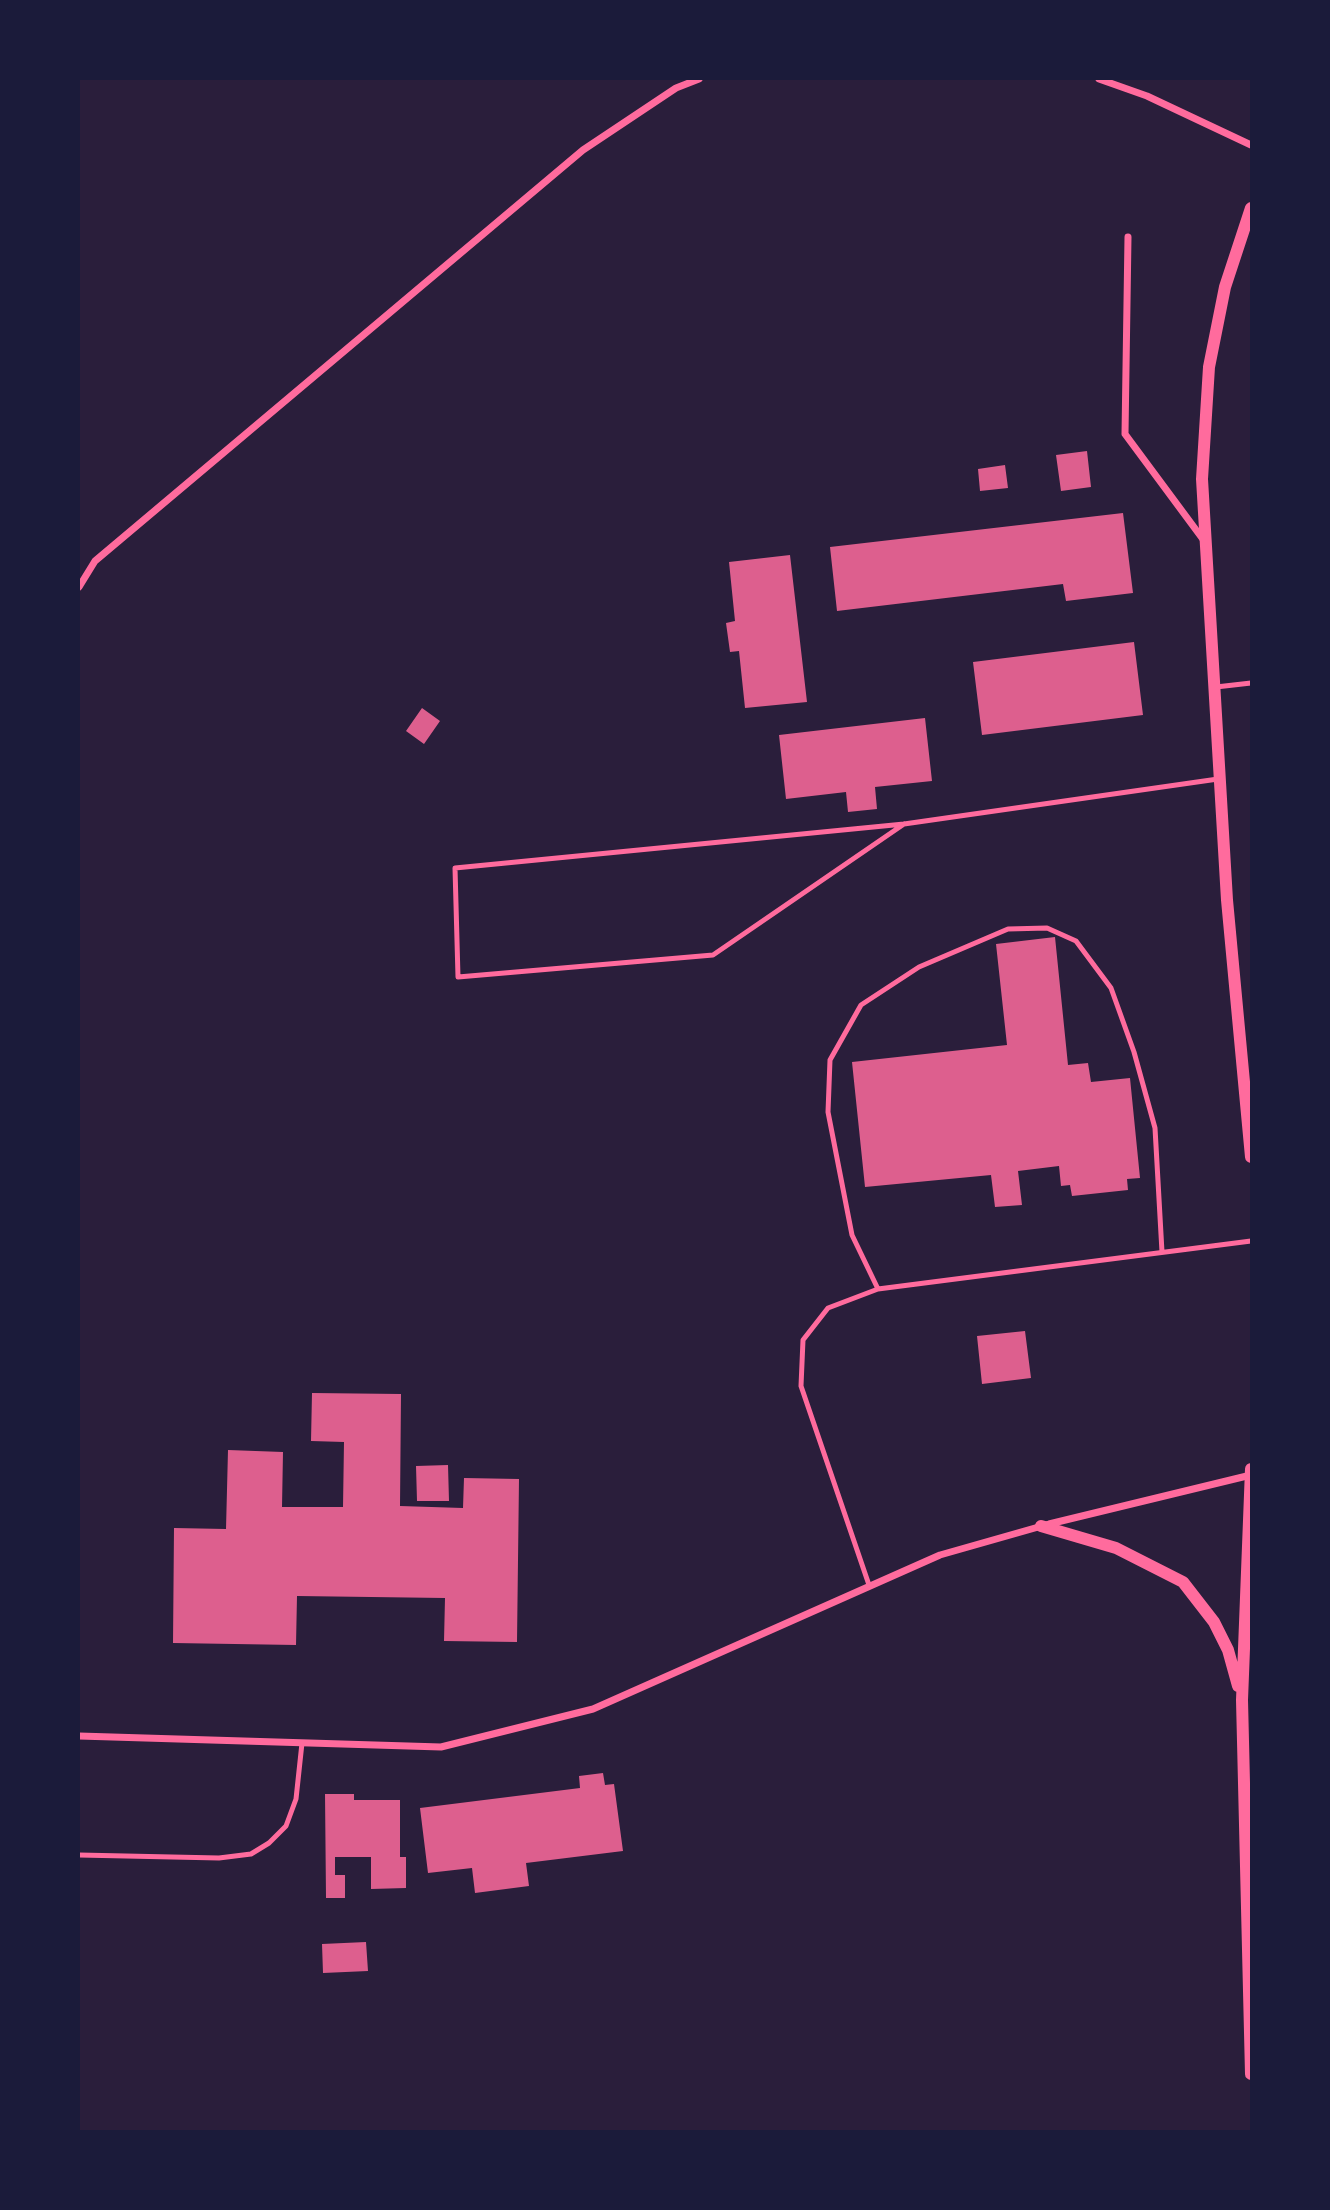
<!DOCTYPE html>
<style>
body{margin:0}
#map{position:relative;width:1330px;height:2210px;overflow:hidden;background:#1b1b3a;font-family:"Golos Text",sans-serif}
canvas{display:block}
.frame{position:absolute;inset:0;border:80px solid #1b1b3a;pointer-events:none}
</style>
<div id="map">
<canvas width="1330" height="2210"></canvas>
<div class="frame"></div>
</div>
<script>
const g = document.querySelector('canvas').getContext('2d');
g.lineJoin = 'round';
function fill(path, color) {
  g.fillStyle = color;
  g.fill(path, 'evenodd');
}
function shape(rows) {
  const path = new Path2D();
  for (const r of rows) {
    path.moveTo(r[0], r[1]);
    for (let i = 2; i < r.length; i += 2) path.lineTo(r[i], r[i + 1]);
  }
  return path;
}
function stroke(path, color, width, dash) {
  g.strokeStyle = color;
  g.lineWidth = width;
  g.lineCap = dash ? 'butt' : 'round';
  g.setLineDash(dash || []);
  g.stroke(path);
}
const green = shape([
 [79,79,1251,79,1251,2131,79,2131]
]);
const building = shape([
 [1087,451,1091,487,1061,491,1056,455],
 [1005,465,1008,488,980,491,978,469],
 [1123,513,1133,593,1066,601,1063,584,837,611,830,547],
 [790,555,807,702,745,708,739,651,730,652,726,623,735,621,729,562],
 [1134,642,1143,715,982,735,973,662],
 [422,708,440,721,424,744,406,731],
 [925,718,932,781,875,787,877,809,848,812,846,792,786,799,779,735],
 [1055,937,1068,1065,1088,1063,1091,1082,1130,1078,1140,1178,1127,1179,1128,1190,1072,1196,1070,1185,1061,1186,1059,1166,1018,1171,1022,1205,995,1207,991,1175,865,1187,852,1062,1007,1045,996,944],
 [1025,1331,1031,1378,982,1384,977,1336],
 [312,1393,401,1394,400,1506,463,1508,464,1478,519,1479,517,1642,444,1641,445,1598,297,1596,296,1645,173,1643,174,1528,226,1529,228,1450,283,1452,282,1507,343,1507,344,1442,311,1441],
 [448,1465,449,1501,417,1501,416,1466],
 [603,1773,605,1785,614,1784,623,1851,526,1863,529,1886,475,1893,472,1868,428,1873,420,1808,580,1788,579,1776],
 [325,1794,354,1794,354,1800,400,1800,400,1857,406,1857,406,1888,371,1889,371,1857,335,1857,335,1875,345,1875,345,1898,326,1898],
 [366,1942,368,1971,323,1973,322,1944]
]);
const service = shape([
 [1216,687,1251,683],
 [904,824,713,955,458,977,455,868,904,824,1218,779],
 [878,1289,852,1235,828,1112,830,1060,861,1005,919,967,1008,929,1047,928,1076,941,1111,988,1134,1052,1155,1128,1162,1252],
 [869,1585,801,1386,803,1340,828,1308,878,1289,1251,1241],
 [79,1855,219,1858,251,1854,269,1843,286,1826,296,1799,302,1743]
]);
const minor = shape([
 [1099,79,1147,96,1251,145],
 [1128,237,1125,434,1205,542],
 [79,587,95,561,583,150,676,88,699,79],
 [79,1736,441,1747,593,1709,940,1555,1049,1524,1251,1475]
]);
const tertiary = shape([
 [1251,208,1225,287,1209,367,1202,479,1227,900,1251,1157],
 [1251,1469,1242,1700,1251,2074],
 [1041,1526,1116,1548,1183,1582,1214,1622,1228,1650,1238,1686]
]);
fill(green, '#2a1e3b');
fill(building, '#dd5f8e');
stroke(service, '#ff6b9d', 5);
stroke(minor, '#ff6b9d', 7);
stroke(tertiary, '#ff6b9d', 12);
</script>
